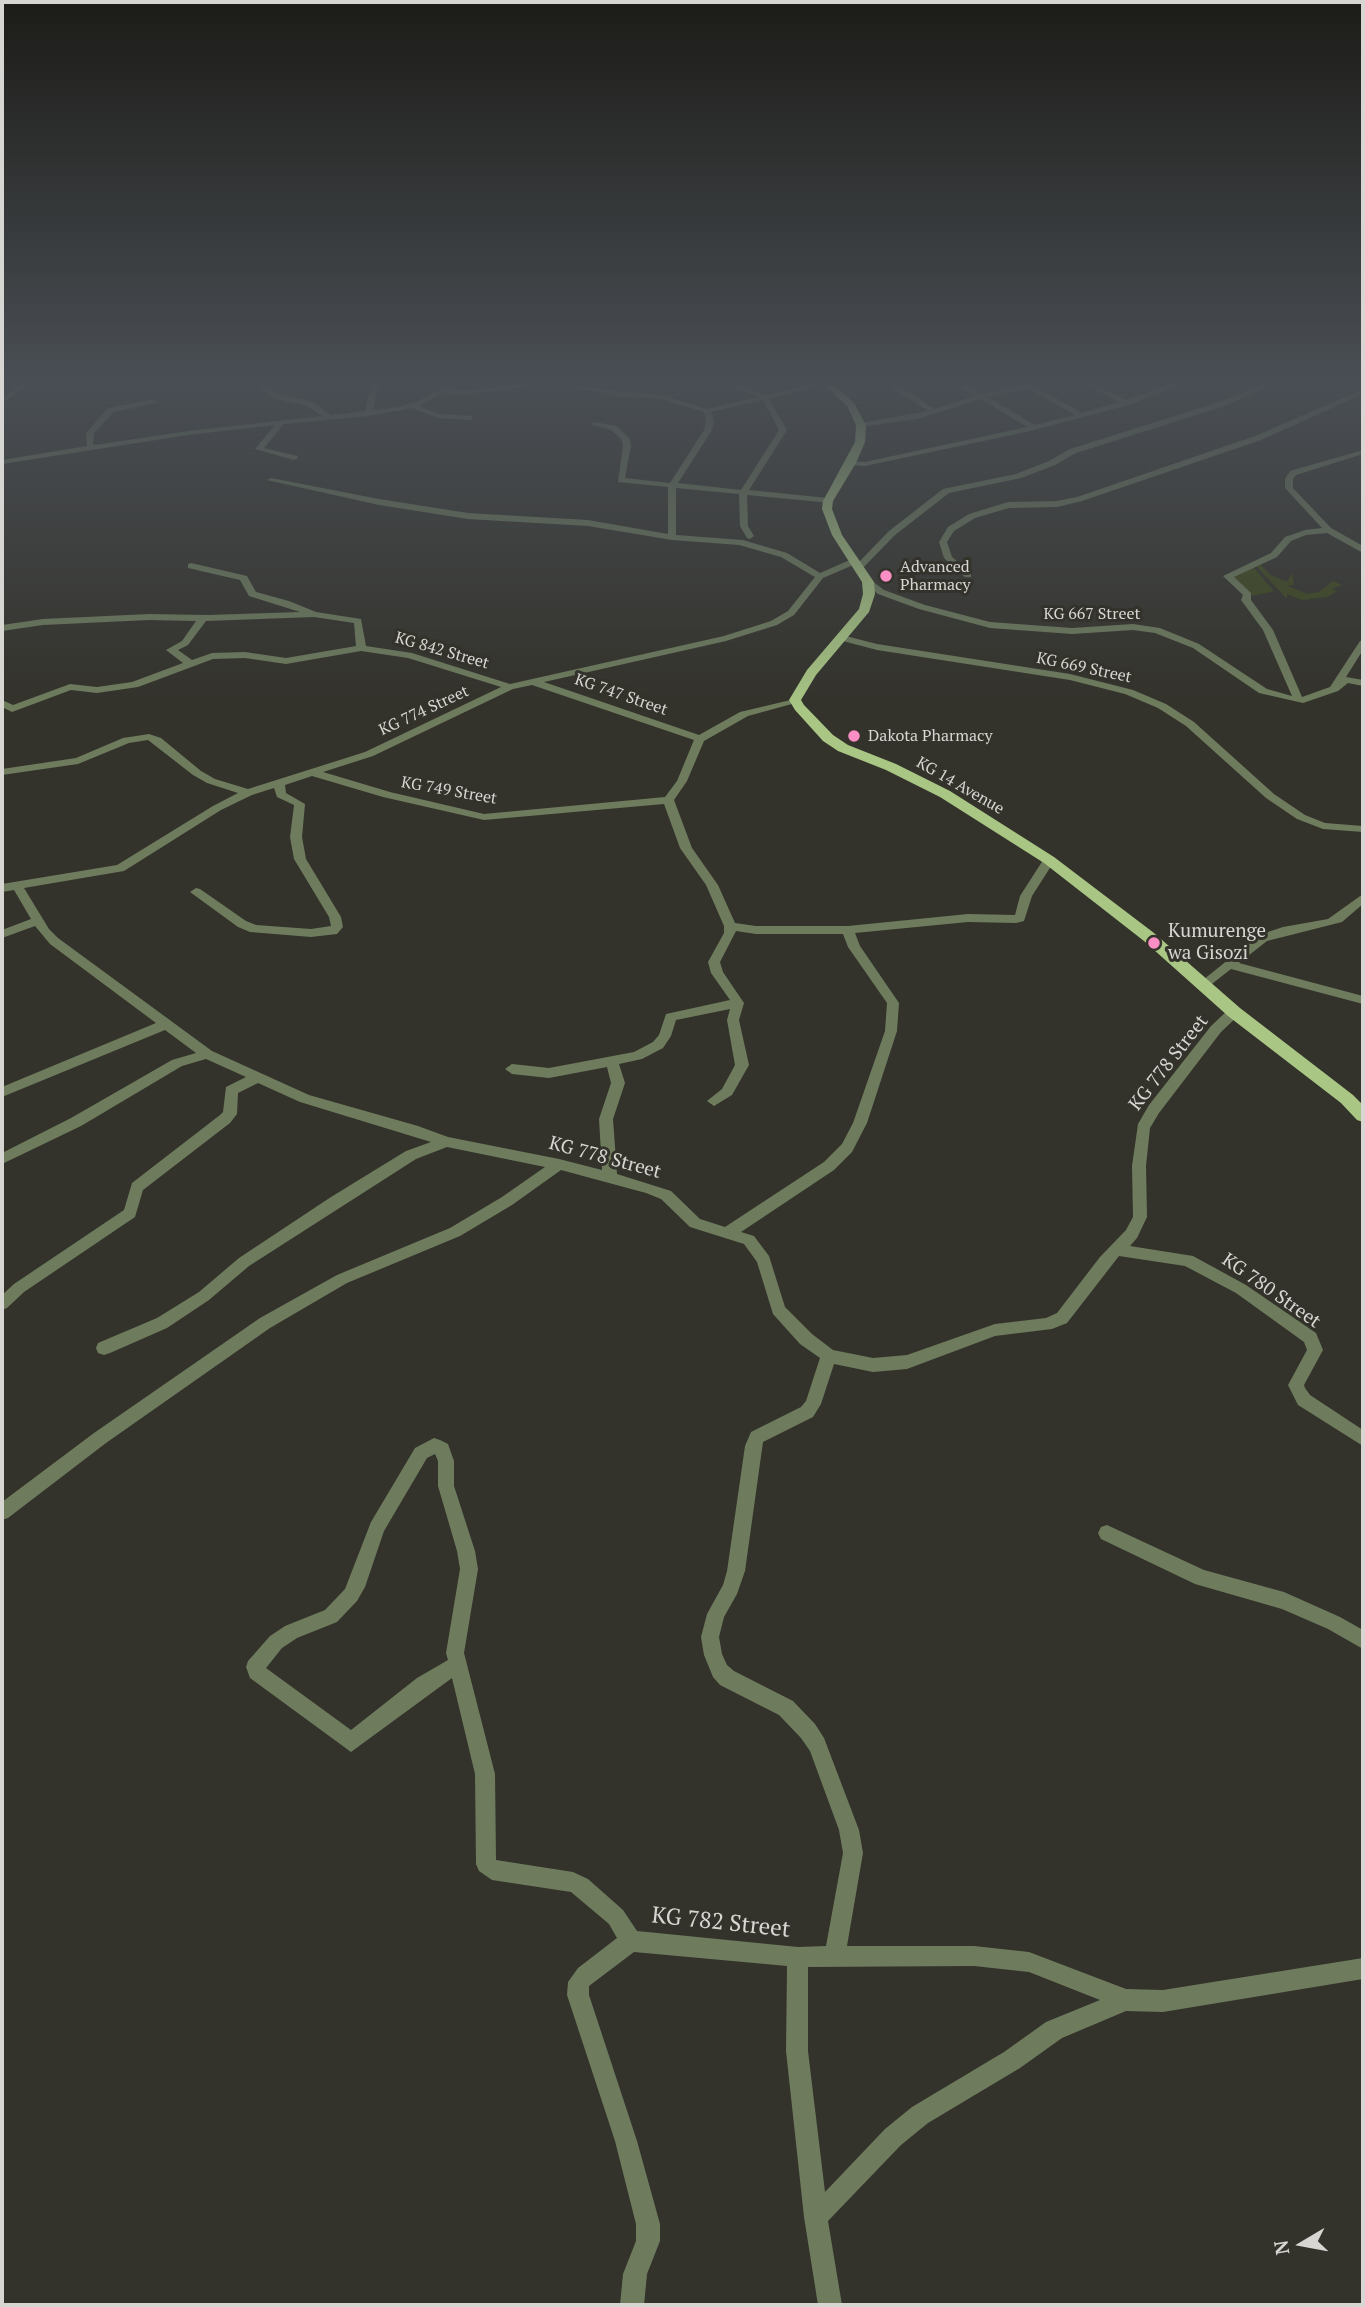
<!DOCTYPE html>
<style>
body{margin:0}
#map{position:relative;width:1365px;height:2307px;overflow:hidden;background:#33322b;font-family:"PT Serif",serif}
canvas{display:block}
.frame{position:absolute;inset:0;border:4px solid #d7d6d2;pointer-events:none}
.north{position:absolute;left:1267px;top:2209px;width:70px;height:70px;-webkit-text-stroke:5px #33322b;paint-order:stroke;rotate:260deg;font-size:19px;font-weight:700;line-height:28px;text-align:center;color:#d7d6d2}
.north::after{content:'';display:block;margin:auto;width:24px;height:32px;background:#d7d6d2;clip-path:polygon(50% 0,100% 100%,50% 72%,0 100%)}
</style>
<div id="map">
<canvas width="1365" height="2307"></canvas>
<div class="frame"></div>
<div class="north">N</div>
</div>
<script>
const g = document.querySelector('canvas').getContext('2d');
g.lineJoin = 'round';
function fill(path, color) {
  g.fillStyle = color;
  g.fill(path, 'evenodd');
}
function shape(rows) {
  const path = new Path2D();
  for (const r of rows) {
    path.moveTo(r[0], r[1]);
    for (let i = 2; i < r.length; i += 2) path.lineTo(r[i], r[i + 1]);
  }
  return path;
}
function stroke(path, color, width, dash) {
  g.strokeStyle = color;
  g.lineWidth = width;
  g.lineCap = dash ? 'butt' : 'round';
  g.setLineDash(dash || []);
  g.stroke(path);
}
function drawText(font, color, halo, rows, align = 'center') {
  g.font = font + ' "PT Serif",serif';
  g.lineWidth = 6;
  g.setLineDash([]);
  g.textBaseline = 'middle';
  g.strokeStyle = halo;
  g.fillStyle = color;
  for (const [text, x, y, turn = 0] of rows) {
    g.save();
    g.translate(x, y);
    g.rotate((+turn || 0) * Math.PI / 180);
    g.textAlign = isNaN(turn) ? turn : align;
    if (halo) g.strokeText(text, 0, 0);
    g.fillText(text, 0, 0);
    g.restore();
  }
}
const green = shape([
 [1255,565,1261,565,1271,575,1287,582,1292,573,1294,584,1288,586,1307,594,1319,592,1333,581,1342,585,1332,589,1337,591,1327,597,1302,600,1287,594,1287,599],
 [1253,567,1274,591,1253,596,1233,577]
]);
const minor = shape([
 [20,385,29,385,2,403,2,398,20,385],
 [259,385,268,385,278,394,313,402,331,415,365,411,371,385,379,385,373,410,399,407,420,400,446,385,456,385,450,389,460,391,516,385,545,385,460,395,443,393,419,406,439,414,472,416,472,420,469,420,438,418,412,408,368,416,284,424,264,448,297,456,298,458,294,460,255,449,275,425,188,435,2,464,2,460,87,446,86,433,108,408,153,399,157,401,156,403,114,412,94,433,93,444,95,445,188,431,322,416,307,406,272,398,259,385],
 [562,385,662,395,707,409,757,397,732,385,743,385,765,395,809,385,824,385,769,399,787,430,749,490,828,498,831,499,831,503,747,495,748,526,754,536,750,539,747,538,740,526,739,494,676,488,676,535,743,540,787,553,820,573,852,559,858,559,859,562,889,531,943,489,1016,474,1049,461,1070,449,1219,402,1261,385,1272,385,1225,406,1076,453,1055,465,1021,478,949,493,895,535,861,570,854,568,858,563,823,578,794,615,777,625,726,641,544,682,699,735,740,712,799,698,799,702,748,716,704,741,687,781,674,800,692,848,718,885,735,923,756,926,848,926,968,914,1015,915,1020,896,1045,857,1049,856,1055,860,1032,896,1024,921,1016,923,968,922,855,933,860,946,899,1003,897,1031,867,1123,852,1152,834,1170,741,1232,754,1236,769,1256,785,1307,812,1334,833,1350,873,1358,907,1355,995,1324,1046,1318,1057,1313,1100,1257,1126,1230,1133,1217,1132,1166,1138,1124,1149,1105,1211,1026,1229,1009,1234,1008,1240,1012,1239,1015,1221,1032,1159,1113,1150,1128,1146,1166,1147,1217,1137,1238,1130,1246,1193,1256,1246,1285,1316,1333,1323,1350,1304,1385,1305,1388,1310,1395,1363,1430,1363,1446,1298,1405,1288,1385,1307,1350,1304,1342,1236,1293,1185,1266,1119,1256,1067,1323,1052,1329,995,1336,907,1369,873,1372,834,1364,821,1404,813,1417,763,1442,745,1571,737,1594,724,1617,719,1637,722,1654,727,1665,734,1671,793,1701,815,1724,824,1738,859,1830,863,1853,847,1946,974,1946,1029,1952,1126,1989,1163,1990,1363,1958,1363,1979,1163,2012,1126,2011,1062,2038,1020,2068,928,2123,901,2145,828,2221,842,2305,818,2305,804,2217,786,2051,787,1966,634,1952,589,1986,589,1995,637,2141,660,2224,660,2241,647,2274,644,2305,620,2305,623,2274,636,2241,636,2224,615,2141,567,1995,568,1982,578,1968,617,1938,609,1924,571,1892,492,1880,479,1871,476,1864,475,1774,452,1678,351,1752,250,1678,246,1667,248,1661,270,1636,285,1626,325,1610,345,1589,371,1522,415,1448,434,1438,440,1440,448,1444,454,1461,454,1486,475,1551,478,1569,464,1653,495,1774,496,1860,573,1872,588,1879,623,1910,637,1931,798,1947,826,1946,843,1853,839,1830,810,1751,801,1738,779,1715,720,1685,713,1677,704,1655,701,1637,707,1614,723,1585,727,1571,745,1446,751,1432,801,1407,806,1401,820,1358,800,1344,773,1314,757,1262,744,1244,690,1227,661,1199,646,1193,561,1170,512,1205,460,1236,347,1283,270,1328,106,1443,8,1518,2,1520,2,1502,94,1433,260,1318,337,1275,450,1228,502,1197,545,1167,447,1147,416,1159,249,1266,209,1300,167,1328,110,1353,104,1355,98,1353,96,1348,98,1343,157,1318,199,1292,239,1258,331,1197,406,1151,431,1142,300,1102,258,1083,238,1093,237,1114,230,1123,143,1190,135,1217,24,1292,7,1308,2,1310,2,1295,14,1284,124,1210,132,1183,220,1115,223,1112,226,1087,246,1077,206,1059,182,1066,81,1126,2,1164,2,1153,71,1118,172,1060,196,1053,165,1030,2,1097,2,1087,156,1023,50,944,35,926,2,938,2,930,31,919,14,890,2,892,2,884,117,865,213,806,238,793,207,783,193,775,148,740,129,743,78,764,2,775,2,769,76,758,123,738,149,734,161,738,201,771,215,779,248,789,365,752,501,687,408,658,361,651,286,664,245,658,213,659,138,687,97,693,71,690,12,712,2,707,2,700,13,705,70,684,97,687,132,682,183,663,166,650,182,641,196,621,149,620,43,625,2,631,2,625,43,619,149,614,208,615,300,612,249,596,240,580,188,568,188,564,191,563,247,576,256,592,289,601,316,612,361,619,366,646,412,653,510,684,724,636,771,621,788,611,815,577,781,557,739,545,672,540,588,526,468,519,379,505,267,480,271,478,379,499,468,513,588,520,668,534,668,487,618,482,623,445,621,439,611,430,590,424,594,422,617,426,629,438,631,445,625,478,670,483,704,430,706,421,704,412,661,399,623,397,562,385],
 [763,400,779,430,741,490,678,483,712,430,714,421,711,412,763,400],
 [314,617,354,623,356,646,286,658,245,652,212,653,192,660,178,650,188,645,206,621,314,617],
 [532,685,694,740,677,781,665,797,484,814,390,792,323,772,373,756,513,689,532,685],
 [312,776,383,797,484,820,664,804,680,848,706,885,724,926,724,933,708,962,711,973,730,1000,666,1014,659,1035,653,1042,634,1052,549,1068,512,1064,505,1069,512,1074,549,1078,607,1067,611,1083,599,1119,602,1170,559,1159,448,1137,418,1126,309,1095,212,1051,58,938,49,929,24,888,124,871,221,810,252,795,274,788,277,797,294,805,290,837,294,859,329,917,331,926,311,929,256,925,246,921,200,889,196,888,190,892,238,927,250,932,311,937,337,934,343,927,341,917,306,859,302,837,305,804,286,793,285,785,312,776],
 [736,931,756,934,843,934,848,947,887,1003,885,1031,853,1123,842,1144,824,1162,725,1227,700,1219,671,1191,617,1174,613,1119,625,1083,619,1064,642,1059,663,1048,671,1036,676,1020,730,1009,727,1020,735,1065,722,1089,707,1101,714,1106,732,1095,749,1065,739,1020,744,1003,723,972,720,962,736,931],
 [435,1454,438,1461,438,1486,457,1551,460,1569,446,1653,448,1660,417,1678,351,1730,266,1668,282,1648,297,1638,337,1622,357,1601,365,1587,384,1531,427,1458,435,1454],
 [974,1966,1029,1972,1100,2000,1046,2022,1004,2052,912,2107,885,2129,825,2192,808,2051,808,1967,974,1966],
 [888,385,898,385,935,409,975,396,958,385,968,385,982,394,1021,385,1033,385,1082,413,1119,402,1087,385,1097,385,1126,400,1168,385,1180,385,1129,405,1026,432,865,466,848,465,847,463,851,461,865,462,1027,427,981,399,917,419,858,427,858,423,861,423,928,411,888,385],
 [1027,388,1075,415,1035,425,988,397,1027,388],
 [1363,389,1363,394,1261,440,1082,501,1057,507,1009,508,975,518,954,531,947,542,952,557,971,573,971,577,965,577,944,558,939,542,948,527,969,514,1008,502,1057,501,1077,497,1255,436,1363,389],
 [1363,450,1363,454,1296,475,1293,479,1293,488,1331,528,1363,546,1363,553,1327,533,1306,535,1291,541,1277,557,1234,577,1251,593,1251,600,1273,630,1302,697,1330,687,1360,641,1363,640,1363,650,1346,677,1363,680,1363,686,1348,683,1338,691,1303,703,1259,693,1193,648,1155,633,1133,630,1072,634,990,628,919,609,878,594,863,582,871,580,884,590,925,605,990,622,1072,628,1133,624,1160,628,1199,644,1267,689,1292,696,1263,630,1241,600,1243,595,1223,576,1271,553,1285,537,1305,530,1322,528,1285,488,1285,479,1290,471,1363,450],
 [842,635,877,644,1070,674,1133,690,1166,704,1194,722,1274,794,1305,815,1325,823,1363,826,1363,832,1323,829,1297,819,1266,798,1186,726,1158,708,1125,694,1070,680,877,650,839,640,837,638,842,635],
 [1363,894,1363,904,1342,922,1267,941,1239,963,1363,996,1363,1004,1231,969,1208,987,1200,987,1198,984,1259,935,1283,927,1328,919,1363,894],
 [1107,1525,1204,1570,1284,1592,1340,1617,1363,1630,1363,1649,1328,1629,1282,1609,1195,1584,1101,1539,1098,1533,1101,1527,1107,1525]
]);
const major = shape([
 [824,385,834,385,854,403,866,425,865,442,856,463,833,501,832,509,842,535,874,582,875,594,869,612,816,675,801,700,804,705,833,735,848,745,896,764,950,791,1054,857,1154,933,1240,1008,1353,1095,1363,1105,1363,1122,1357,1120,1341,1103,1228,1016,1144,941,1044,863,940,797,886,770,838,751,823,741,795,710,789,700,807,670,859,609,863,594,862,582,832,535,822,509,823,501,855,442,856,425,847,406,824,385]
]);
const markers = [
 [886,576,7,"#fb8fc5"],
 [854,736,7,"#fb8fc5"],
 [1154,943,7,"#fb8fc5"]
];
const farPoinames = [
 ["Advanced",900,567],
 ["Pharmacy",900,585],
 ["Dakota Pharmacy",868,736]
];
const farStreetnames = [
 ["KG 667 Street",1092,614],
 ["KG 842 Street",442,651,16],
 ["KG 669 Street",1084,668,12],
 ["KG 747 Street",621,695,19],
 ["KG 774 Street",424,711,-25],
 ["KG 14 Avenue",960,786,30],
 ["KG 749 Street",449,791,10]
];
const poiNames = [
 ["Kumurenge",1168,932],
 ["wa Gisozi",1168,954]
];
const streetNames = [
 ["KG 778 Street",1169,1063,-52],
 ["KG 778 Street",605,1158,15],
 ["KG 780 Street",1271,1291,35]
];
const nearStreetnames = [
 ["KG 782 Street",721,1923,6]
];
fill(green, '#3d481b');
fill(minor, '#6e7c5d');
fill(major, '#a9c684');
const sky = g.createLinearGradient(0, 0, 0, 708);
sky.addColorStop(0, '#1c1c18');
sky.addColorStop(0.54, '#4a4f55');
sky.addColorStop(1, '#4a4f5500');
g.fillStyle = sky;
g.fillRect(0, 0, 1365, 708);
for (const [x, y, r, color] of markers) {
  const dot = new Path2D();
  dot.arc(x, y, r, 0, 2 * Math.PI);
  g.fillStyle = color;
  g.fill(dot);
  stroke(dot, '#33322b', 2.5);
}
drawText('16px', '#d7d6d2', '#33322b', farPoinames, 'left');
drawText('16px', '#d7d6d2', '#33322b', farStreetnames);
drawText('19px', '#d7d6d2', '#33322b', poiNames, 'left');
drawText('19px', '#d7d6d2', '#33322b', streetNames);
drawText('23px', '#d7d6d2', '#33322b', nearStreetnames);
</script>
